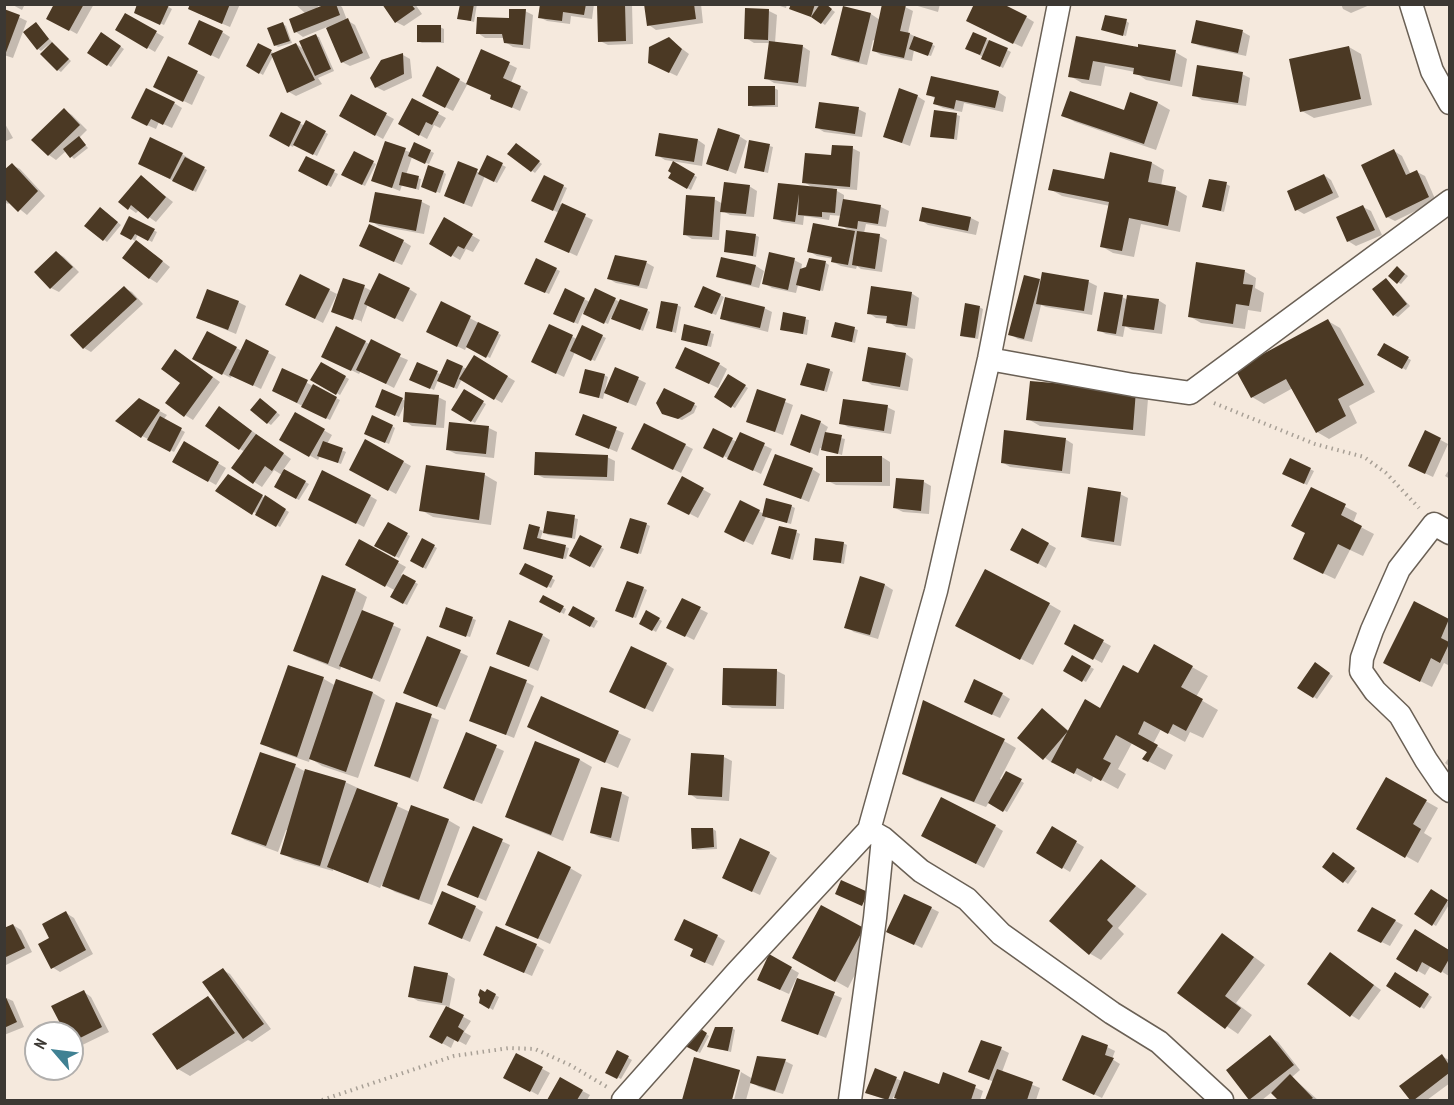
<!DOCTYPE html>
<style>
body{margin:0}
#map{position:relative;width:1454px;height:1105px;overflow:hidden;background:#f5e9dd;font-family:"PT Sans Narrow",sans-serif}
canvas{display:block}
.frame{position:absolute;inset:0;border:6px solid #3c3833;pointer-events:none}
.north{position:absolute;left:24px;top:1021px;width:60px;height:60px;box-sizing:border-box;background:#fff;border:2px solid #b1afad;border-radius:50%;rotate:298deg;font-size:16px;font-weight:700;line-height:24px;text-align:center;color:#3c3833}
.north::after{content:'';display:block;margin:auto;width:21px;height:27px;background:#408193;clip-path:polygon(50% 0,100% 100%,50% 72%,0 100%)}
</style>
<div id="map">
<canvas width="1454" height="1105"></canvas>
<div class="frame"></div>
<div class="north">N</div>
</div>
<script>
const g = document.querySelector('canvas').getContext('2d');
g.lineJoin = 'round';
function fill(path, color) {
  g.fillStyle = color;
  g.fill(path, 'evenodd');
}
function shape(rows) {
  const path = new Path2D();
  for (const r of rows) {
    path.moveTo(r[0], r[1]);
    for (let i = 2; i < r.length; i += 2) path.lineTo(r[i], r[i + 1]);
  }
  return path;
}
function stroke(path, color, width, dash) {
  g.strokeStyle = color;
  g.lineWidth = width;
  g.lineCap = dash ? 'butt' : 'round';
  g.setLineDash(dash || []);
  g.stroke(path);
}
const shadow = shape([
 [11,4,25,4,22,10],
 [56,4,94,4,77,34,48,18],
 [164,4,172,9,164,25,136,12],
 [191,4,240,4,230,27,197,13],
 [295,4,320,4,315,10,330,4,338,4,342,7,347,20,355,25,370,58,350,66,342,62,327,27,303,37,296,32,306,14],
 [384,4,415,4,422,14,404,26,396,22],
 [461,4,477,4,474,22,459,18],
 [541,4,594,4,592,19,571,16,570,24,547,21,539,17],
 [599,4,632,4,633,44,608,45,600,41],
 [646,4,701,4,703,23,656,30,649,25],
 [774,4,787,4,786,8],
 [793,4,819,4,818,8,824,4,835,12,825,25,818,20,818,18,793,9],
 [884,4,905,7,913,11,908,33,935,46,931,56,914,50,912,61,881,55,874,51,876,41,873,40,867,65,840,59,833,54,844,8,871,14,880,20],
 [911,4,940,4,938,12],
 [1341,4,1372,4,1351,13,1343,9],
 [4,10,27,21,13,58,4,55],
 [525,11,533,15,530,49,513,47,505,42,504,38,485,38,478,33],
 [769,11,777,15,775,43,802,46,810,51,806,87,774,83,766,78,770,43,754,43,746,38],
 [126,15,164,37,155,52,117,29],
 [1026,17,1034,22,1022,47,976,25],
 [1126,21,1129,23,1126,36,1103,30],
 [1197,22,1243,32,1250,36,1246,56,1200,46,1193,42],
 [36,24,52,42,41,51,38,49],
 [283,24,286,26,292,43,278,47,275,45],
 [440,27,444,29,444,43,422,43,418,41],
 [222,32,230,37,219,59,197,48],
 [102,34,124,49,111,67,89,52],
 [316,36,319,37,334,71,318,78,322,84,296,96,289,92,273,56,263,75,248,66,259,45,275,54,296,44,304,49],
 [1077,37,1139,49,1175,52,1187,59,1182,87,1146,80,1135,72,1105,66,1101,86,1082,83,1070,76],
 [669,39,689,54,677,76,658,67],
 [986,39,1011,52,1003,68,970,50],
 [56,46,71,61,61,72,58,70],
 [1349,47,1361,54,1372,105,1314,118,1302,111],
 [482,51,517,68,511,83,528,92,520,111,500,102,493,95,468,83,453,111,424,96,438,69,467,84],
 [403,55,410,59,412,78,384,91,376,87],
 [169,58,205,77,192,105,163,91],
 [1242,74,1250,78,1246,106,1202,100,1194,95],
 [774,88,778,90,778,107,753,107,750,105],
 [998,92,1006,97,1003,112,964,103,962,112,943,108,935,104,936,99,928,94],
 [1131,94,1158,103,1170,110,1156,150,1075,122,1063,115,1125,112],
 [352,96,394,119,383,139,341,116],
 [917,96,925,101,910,146,885,137],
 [413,100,446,118,440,128,434,125,427,139,400,124],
 [174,103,182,108,172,128,159,122,156,129,140,122],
 [858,109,866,113,862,137,824,132,816,127],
 [64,110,72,115,87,130,79,138,88,148,74,159,66,151,56,160,49,155],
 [281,114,305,126,306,122,328,134,317,156,294,144,293,147,271,136],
 [957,115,960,116,957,140,932,136],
 [4,122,13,138,4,142],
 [739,136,747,141,736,174,708,163],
 [698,140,705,145,702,166,665,160,657,155],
 [751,141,773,147,768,173,745,167],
 [386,143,412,153,430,151,434,153,429,164,412,157,406,175,421,179,419,190,402,185,400,191,373,180],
 [520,147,542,164,535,173,510,154],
 [852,148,860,152,857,190,832,188,844,195,844,201,881,207,889,211,886,227,866,224,864,233,879,236,887,240,882,272,861,269,857,266,856,269,841,266,833,262,834,259,817,256,809,251,851,231,840,225,842,216,830,215,829,220,804,216,803,225,782,222,774,218,779,185,815,189,804,182,833,156],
 [1394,151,1402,156,1411,175,1417,172,1425,176,1436,201,1395,221,1387,217],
 [355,153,376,164,365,186,343,175],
 [182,154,190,159,189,160,207,170,196,192,147,168],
 [1111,154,1152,163,1164,170,1161,186,1175,189,1187,196,1180,232,1141,224,1134,257,1113,253,1101,246,1110,206,1062,196,1050,189,1105,181],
 [488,157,506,167,497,183,485,176,472,207,454,200,459,163,480,173],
 [306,158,338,174,331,187,300,170],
 [673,163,697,177,691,190,670,178],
 [12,165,20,169,45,196,27,215,11,202,8,204,4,202,4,172],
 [443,172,446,174,440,193,426,188],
 [1324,175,1331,180,1339,197,1304,214,1297,210],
 [141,177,173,202,156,222,139,210,136,213,129,208],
 [544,177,567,188,560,204,593,220,577,256,553,245,559,213,533,200],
 [1226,184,1230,186,1224,212,1204,207],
 [749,186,757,191,754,217,730,215,721,210,719,240,692,239,684,234,714,199,723,204],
 [376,194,422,202,430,206,424,234,379,226,371,221],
 [1363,207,1371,211,1382,235,1356,246,1348,241],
 [923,208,971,218,979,222,976,235,928,225,921,220],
 [103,210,121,225,107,242,86,225],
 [129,218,157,232,152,242,138,234,135,241,122,233],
 [445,220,480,240,473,252,466,249,460,260,431,243],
 [755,235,759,237,756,257,725,251],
 [403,241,411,246,402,265,368,250],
 [144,247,170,267,157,283,149,278],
 [56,252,64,257,79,272,59,292,51,288],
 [616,257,647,263,654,267,647,289,616,283,609,279],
 [722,259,756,266,764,271,759,288,726,280,718,276],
 [537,260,560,271,549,294,526,283],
 [794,260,802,264,801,270,826,263,829,265,823,291,798,285,796,293,772,288,764,283],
 [1400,270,1408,276,1401,284,1398,282],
 [1244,271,1256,278,1255,288,1264,293,1261,312,1248,310,1245,329,1201,323,1189,316],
 [1043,274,1089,282,1097,286,1092,315,1046,307,1041,305,1032,342,1018,339,1010,334,1039,280,1042,282],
 [1386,279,1410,306,1398,317,1394,315],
 [364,287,372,291,409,289,417,294,403,322,368,304,361,323,361,321,333,312],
 [124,288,132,292,143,304,91,352,84,348],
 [329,290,337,294,323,323,294,308],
 [565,290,590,302,596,290,620,302,647,310,650,312,643,331,611,317,608,324,583,312,578,324,556,314],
 [911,293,919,298,915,329,896,327,888,322,888,319,876,318,869,313],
 [720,295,724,297,716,315,699,308],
 [1122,297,1128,300,1158,300,1166,305,1162,334,1132,330,1125,326,1123,337,1106,334,1098,330],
 [238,302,246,306,236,334,197,318],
 [442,303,501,335,490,358,467,346,465,350,436,336],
 [677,305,681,307,676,333,657,327],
 [979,307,983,309,978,339,965,337,961,335],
 [764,308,772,312,768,332,729,322,721,318],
 [784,314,809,320,807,335,781,329],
 [1328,321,1340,328,1375,392,1349,406,1357,423,1329,439,1317,432,1293,388,1264,404,1252,397],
 [836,323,858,330,855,343,836,338],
 [550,326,577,339,583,327,606,338,595,361,575,352,564,377,541,366],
 [686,326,714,334,711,347,686,341],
 [208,333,242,351,246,341,276,357,261,389,232,375,231,378,202,363],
 [365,342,408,360,394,388,361,371,359,374,331,360],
 [1384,345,1411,360,1406,370,1379,354],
 [176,351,220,382,193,420,185,415,182,383],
 [906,354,913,359,908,391,872,385,864,380],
 [474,357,515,381,502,403,462,379,457,389,438,380,434,390,415,381,418,364,442,375,448,361,467,369],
 [321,364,349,379,340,395,312,380],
 [719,364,727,369,718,388,685,372],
 [282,370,340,400,330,420,281,395],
 [829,370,833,372,827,392,802,385],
 [604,375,608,377,603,399,581,393],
 [729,376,748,388,735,408,716,397],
 [638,379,646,383,636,406,614,397],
 [664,390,697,406,694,413,682,420,667,415],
 [383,391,406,401,438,397,446,401,444,428,412,426,405,421,406,402,399,417,380,408],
 [464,391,486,404,475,423,453,410],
 [758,391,793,405,783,435,748,422],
 [1136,392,1148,399,1145,436,1040,426,1028,419],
 [139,400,167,415,163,420,185,432,174,452,142,436],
 [264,402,280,415,271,425,268,423],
 [887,407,895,411,891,434,848,427,841,423],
 [227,413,291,459,283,470,309,484,299,500,276,487,282,475,274,470,262,487,233,468,245,452,240,449],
 [296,414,332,435,327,444,346,452,341,464,320,456,318,460,281,440],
 [584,416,624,433,617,452,577,435],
 [820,422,828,427,825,434,845,439,842,455,820,448,818,456,791,444],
 [392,426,395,428,389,444,369,435],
 [489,428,497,432,494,458,456,454,448,450],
 [714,430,737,442,741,434,772,449,761,474,705,447],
 [1426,432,1448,444,1433,477,1418,470],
 [1065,439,1073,444,1070,474,1010,467,1002,462],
 [366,441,411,466,396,494,351,469],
 [184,443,226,468,216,485,174,461],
 [685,445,693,449,681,473,641,453],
 [607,457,615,461,614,481,544,478,536,474],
 [882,457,890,462,890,486,836,485,828,481,828,458],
 [1290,460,1314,471,1307,485,1284,473],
 [427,467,485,475,497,482,491,525,433,517,421,510],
 [1450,468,1450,479,1445,476],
 [812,469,820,474,809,502,765,484],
 [228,476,289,512,280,527,217,491],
 [683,478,711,494,698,518,675,506],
 [924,482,931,486,929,514,903,512,895,508],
 [1312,489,1357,513,1353,523,1374,534,1363,556,1350,550,1335,579,1306,565,1307,534],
 [1120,494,1128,498,1121,546,1090,541,1082,537],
 [370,496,377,500,364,527,317,503],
 [741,502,764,514,791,506,795,508,791,524,766,517,753,545,734,536],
 [548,512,578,519,575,539,548,535,543,531,540,540,569,548,566,559,528,550,539,529,545,532],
 [388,524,410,536,399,558,376,546],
 [646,524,650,526,641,554,626,549],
 [1023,530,1056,548,1046,568,1012,549],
 [796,532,800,534,793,560,773,554],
 [581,537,604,549,594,568,571,555],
 [423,540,437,548,426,569,412,561],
 [360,541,406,567,401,575,418,584,407,605,392,597,396,591,347,564],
 [843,543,847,545,844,564,814,559],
 [526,565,555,580,551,588,521,573],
 [861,578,885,585,893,590,878,639,854,632,846,627],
 [643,588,647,590,636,618,620,612],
 [355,590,367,597,362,611,401,629,380,682,342,665,340,670,307,657,295,650],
 [544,597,566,609,564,614,541,601],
 [1414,603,1450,621,1450,666,1444,663,1432,687,1396,669],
 [1049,604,1061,611,1033,665,969,632],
 [574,608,598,621,594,628,570,615],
 [447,609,476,620,470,637,444,629],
 [700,609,708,613,694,640,676,631],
 [647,612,662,621,656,632,641,623],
 [1075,626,1111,646,1102,663,1066,643],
 [542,635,550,640,538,671,498,653],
 [428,638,468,656,445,710,412,696],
 [1072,657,1094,669,1086,682,1065,670],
 [666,664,674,669,653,712,619,696],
 [1315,664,1333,676,1317,699,1299,687],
 [289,667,324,679,336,686,337,681,373,693,385,700,358,778,322,766,310,758,309,762,274,750,262,743],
 [1192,667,1208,676,1196,697,1218,710,1203,738,1190,732,1185,742,1161,729,1153,744,1173,755,1165,770,1144,759,1148,752,1132,743,1118,769,1126,774,1118,789,1094,776,1091,782,1054,762,1052,763,1019,738,1050,715,1070,732,1101,710,1139,675],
 [725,669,777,671,785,675,784,709,732,708,724,704],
 [526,682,534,686,514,738,479,724],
 [1002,694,1010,699,1000,718,973,706],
 [542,698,631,739,618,768,529,727],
 [397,704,439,720,418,782,376,765],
 [467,734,504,751,482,804,453,792],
 [1004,741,1016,748,1000,779,1003,780,1007,773,1024,783,1007,812,989,802,986,807,915,780,903,773],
 [536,743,580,760,592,767,563,841,519,823,507,816],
 [1450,756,1450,767,1445,763],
 [724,757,732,761,729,801,697,799,690,794],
 [295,766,306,772,345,782,410,812,448,820,460,827,432,905,395,892,382,884,380,888,333,869,333,871,294,860,282,853,289,831,286,830,278,852,245,840,233,833],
 [1387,779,1438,808,1424,833,1432,838,1418,863,1358,829],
 [621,793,629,797,619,842,599,837,592,833],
 [995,826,1003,831,984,868,931,840],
 [474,828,510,845,486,901,457,888],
 [1053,828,1084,847,1070,872,1039,853],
 [713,829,716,831,717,849,697,850,693,848],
 [769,853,777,858,760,895,732,882],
 [1337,856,1357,871,1348,884,1324,866],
 [1101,861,1147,894,1118,928,1124,934,1101,960,1089,953],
 [570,868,582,875,550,944,507,924],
 [1431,891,1450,903,1436,926,1416,914],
 [475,907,483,912,470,942,438,928],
 [822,907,875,936,848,988,794,958],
 [931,908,939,912,922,948,894,934],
 [1373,909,1403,925,1390,946,1367,935],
 [66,913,74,918,93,954,60,972,52,967,51,939],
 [13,925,21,930,32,952,4,966,4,930],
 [1415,931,1450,951,1449,976,1431,965,1425,975,1398,959],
 [717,936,725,941,713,966,700,960],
 [1234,942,1265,965,1236,1003,1252,1015,1238,1034,1179,993],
 [536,945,544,950,532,976,493,959],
 [770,956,799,973,789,994,767,984],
 [1338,959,1381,990,1359,1020,1351,1015],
 [223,970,230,974,271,1029,252,1042,248,1040,190,1076,178,1069,208,997,220,1004],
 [447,974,455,979,449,1009,471,1021,464,1032,471,1036,466,1045,455,1039,451,1048,431,1037,448,1006,418,1001,410,996],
 [1395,974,1432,997,1424,1009,1388,985],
 [798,980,842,998,826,1038,783,1020],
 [487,991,499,997,493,1010,481,1002],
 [84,992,91,997,109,1032,72,1050,72,1033,58,1033,64,1028],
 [4,997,13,1001,24,1027,4,1035],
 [697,1028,709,1036,700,1053,687,1046],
 [732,1028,735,1030,731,1052,709,1047],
 [1270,1037,1278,1042,1300,1070,1292,1077,1318,1100,1280,1100,1272,1092,1262,1100,1250,1099],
 [1107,1047,1115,1051,1112,1059,1120,1064,1102,1098,1072,1084],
 [1001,1049,1009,1053,1002,1072,1040,1088,1036,1100,987,1100,994,1082,970,1072],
 [618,1052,632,1060,621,1079,607,1072],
 [517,1055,550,1073,538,1095,505,1077],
 [1442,1056,1449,1060,1450,1083,1427,1100,1412,1100,1401,1087],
 [695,1059,741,1072,738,1072,731,1100,684,1100],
 [785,1061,793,1065,783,1094,759,1087,751,1082,746,1100,734,1100,741,1072,753,1079],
 [875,1070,902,1081,940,1085,944,1074,983,1091,980,1100,901,1100,894,1096,892,1100,886,1100,870,1094],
 [560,1079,590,1095,587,1100,549,1100]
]);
const building = shape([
 [54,4,84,4,69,31,46,19],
 [137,4,168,4,169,5,160,25,134,13],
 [190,4,230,4,222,24,188,9],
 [326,4,336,4,340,15,294,33,289,19],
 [382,4,411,4,415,9,395,23],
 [460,4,474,4,471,21,457,19],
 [540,4,586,4,584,15,563,12,562,21,538,18],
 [597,4,625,4,626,41,598,42],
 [644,4,694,4,696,19,647,26],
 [791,4,815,4,811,17,789,9],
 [820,4,826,4,832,9,821,24,811,17],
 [882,4,906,5,900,31,910,33,904,58,872,51],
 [974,4,1003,4,1027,16,1013,44,966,21],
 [843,6,871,13,859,62,831,55],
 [745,8,769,9,768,40,744,39],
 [4,9,20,15,5,55,4,55],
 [509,9,526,9,523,45,504,43,502,34,476,34,477,17,509,18],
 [125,13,157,31,147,49,115,30],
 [1105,15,1127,19,1123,36,1101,30],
 [348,18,363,53,341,63,326,28],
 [199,20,223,31,211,56,188,44],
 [1196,20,1243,30,1238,53,1191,43],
 [36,22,49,39,37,50,23,32],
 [283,22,290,41,274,46,267,28],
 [417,25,441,25,441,42,417,42],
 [101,32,121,46,107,66,87,53],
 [973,32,987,38,980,55,965,49],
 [316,34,331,69,315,76,299,41],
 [914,36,933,43,928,56,909,49],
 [1076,36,1138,47,1138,44,1176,50,1170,81,1133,74,1134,68,1093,61,1089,80,1068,77],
 [669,37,682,49,669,73,648,63,649,47],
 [989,40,1008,48,1000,67,981,59],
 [769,41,803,45,798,83,764,79],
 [52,42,69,59,57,71,40,54],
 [258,43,272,50,259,74,246,66],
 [296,43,315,80,287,93,271,54],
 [1349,46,1361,99,1300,112,1289,59],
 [481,49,510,62,503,78,521,86,512,108,490,99,491,95,466,84],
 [403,53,404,74,375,88,370,78,381,60],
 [168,56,198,71,183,102,153,87],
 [1197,65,1243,72,1238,103,1192,96],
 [437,66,460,79,445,108,422,96],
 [931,76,999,91,995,108,956,100,954,109,933,104,935,97,926,95],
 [748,86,775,86,775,105,748,106],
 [146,88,175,102,163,125,151,119,147,126,131,118],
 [899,88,918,95,902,143,883,137],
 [1070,91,1124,110,1130,92,1158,102,1144,144,1061,116],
 [351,94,387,113,375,136,339,116],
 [412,98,439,112,432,125,426,122,419,136,398,124],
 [819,102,859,107,855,134,815,128],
 [64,108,80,125,48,156,31,140],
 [934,110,957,113,954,139,930,137],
 [281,112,301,122,289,147,269,136],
 [306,120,326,131,313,155,293,145],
 [718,128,740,135,728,171,706,164],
 [659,133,698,139,694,162,655,156],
 [79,136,86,145,70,158,63,149],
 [150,137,183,153,170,179,138,164],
 [749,140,770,144,764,172,744,168],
 [385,141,406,148,392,188,371,181],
 [414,142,431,150,425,164,408,156],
 [516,143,540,161,531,172,507,154],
 [832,145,853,146,850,187,802,183,805,153,831,155],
 [1394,149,1406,175,1417,170,1429,197,1386,218,1361,165],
 [354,151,374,161,362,185,341,175],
 [1110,152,1152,162,1148,182,1176,187,1168,226,1129,218,1122,251,1100,247,1109,202,1048,190,1053,169,1104,179],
 [487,155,503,163,494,182,478,174],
 [306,156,335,170,327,186,298,171],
 [185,157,205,167,193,191,172,181],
 [458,161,478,169,464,204,444,196],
 [673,161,695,174,687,189,668,178,671,173,668,171],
 [12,163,38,191,18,212,4,198,4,170],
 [428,165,444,171,436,193,421,187],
 [402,172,419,176,416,189,399,185],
 [1324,174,1333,193,1295,211,1287,191],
 [141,175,166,197,148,219,131,205,128,210,118,202],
 [544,175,564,185,553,211,531,201],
 [1209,179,1227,182,1221,211,1202,207],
 [724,182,750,185,746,214,720,212],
 [778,183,837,189,835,213,822,212,822,217,798,215,799,194,795,222,773,219],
 [375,192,422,200,416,231,369,222],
 [686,195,715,197,712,237,683,235],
 [843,199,881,205,878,224,858,221,857,229,838,226],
 [562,203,586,214,569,253,544,242],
 [1363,205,1375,230,1347,242,1336,217],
 [100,207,118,222,103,241,84,226],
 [922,207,971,217,968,231,919,221],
 [129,216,155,229,148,241,135,234,131,240,120,234],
 [444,217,473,234,464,249,458,246,451,257,429,244],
 [813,223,855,231,848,265,831,262,832,257,807,252],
 [369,224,404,240,394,262,359,246],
 [726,230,756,234,753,256,724,252],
 [857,231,880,234,875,269,852,265],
 [136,240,163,261,149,279,122,258],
 [56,251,73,267,50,289,34,272],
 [769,252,795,258,788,290,762,284],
 [615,255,647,261,639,286,607,279],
 [721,257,756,265,751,285,716,277],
 [536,258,557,268,545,293,524,284],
 [809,258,826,261,820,291,796,285,800,269,806,267],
 [1196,262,1245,270,1243,284,1253,285,1249,306,1236,304,1233,324,1188,317],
 [1397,266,1405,274,1397,284,1388,276],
 [1042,272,1089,280,1084,311,1036,304],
 [379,273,410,288,395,319,364,304],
 [300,274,330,289,315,319,285,305],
 [1024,275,1040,279,1024,339,1008,335],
 [343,278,365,285,353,320,331,312],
 [1386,278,1407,304,1393,316,1372,289],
 [124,286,137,299,83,349,70,335],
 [703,286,721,294,712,314,694,307],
 [871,286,912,292,907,326,886,323,887,316,867,314],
 [565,288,585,298,574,323,553,314],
 [595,288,616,298,604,324,583,314],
 [207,289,239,301,228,330,196,318],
 [1104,292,1123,295,1116,334,1097,331],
 [1127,295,1159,299,1154,330,1122,326],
 [725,297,765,307,760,328,720,319],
 [620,299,648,309,640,330,611,319],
 [441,301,471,316,457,347,426,332],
 [661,301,678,304,672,332,656,328],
 [965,303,980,306,975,338,960,336],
 [783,312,806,317,803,334,780,330],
 [1328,319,1364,385,1338,399,1346,416,1316,433,1286,379,1251,398,1235,369],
 [478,322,499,332,486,358,466,347],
 [835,322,855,327,852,342,831,337],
 [549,324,573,335,556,374,531,362],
 [684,324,711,331,707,346,681,340],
 [582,325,603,335,591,361,570,351],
 [336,326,366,341,351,371,321,357],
 [207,331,237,347,222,375,192,359],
 [246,339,269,351,253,386,229,375],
 [371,339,401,354,386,384,356,370],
 [1384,343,1409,357,1402,369,1377,355],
 [685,347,720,363,709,384,675,368],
 [868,347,906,353,900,387,862,381],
 [175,349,213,377,184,417,165,403,180,383,161,369],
 [474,355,508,376,494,400,459,379],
 [447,359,463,366,454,388,437,381],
 [321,362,346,376,336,395,310,380],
 [417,362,438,371,430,389,409,380],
 [807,363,830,369,824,391,800,385],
 [615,367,639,377,628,403,604,393],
 [282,368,308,380,297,403,272,391],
 [585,369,605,374,599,398,579,393],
 [728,374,746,385,731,408,714,397],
 [1030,381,1136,390,1133,430,1026,420],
 [313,384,337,397,326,419,301,407],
 [664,388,695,403,691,411,678,419,662,414,656,403],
 [382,389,403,398,395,416,375,407],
 [464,389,484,401,471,422,451,410],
 [757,389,786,399,775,432,746,422],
 [405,392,439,395,436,425,403,422],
 [139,398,160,410,141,438,115,421],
 [260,398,277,412,267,424,250,410],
 [843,399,888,405,884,431,839,424],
 [219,406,252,431,239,450,205,426],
 [295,412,325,429,309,457,279,440],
 [583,414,617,427,609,449,575,435],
 [801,414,821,421,810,453,790,445],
 [372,415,393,425,385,443,364,434],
 [160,416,182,428,170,452,147,440],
 [449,422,489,426,486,454,446,450],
 [644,423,686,444,673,470,631,449],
 [713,428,733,438,723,458,703,448],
 [1004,430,1066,438,1062,471,1001,463],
 [1425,430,1441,438,1425,474,1408,466],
 [740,432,765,443,753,471,727,459],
 [825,432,842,435,838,454,821,450],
 [256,434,284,453,272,471,265,466,253,484,231,468],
 [365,439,404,461,388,491,349,470],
 [184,441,219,462,208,482,172,462],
 [323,441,343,448,338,463,317,456],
 [535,452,608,455,607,477,534,475],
 [775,454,813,468,801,499,763,485],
 [826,456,882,456,882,482,826,482],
 [1290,458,1311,468,1304,484,1282,474],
 [426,465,485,473,479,520,419,511],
 [284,469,306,481,296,499,274,487],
 [322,470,371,495,356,524,308,500],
 [228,474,263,495,252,515,215,491],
 [682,476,704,488,689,515,667,504],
 [896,478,924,480,921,511,893,508],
 [1088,487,1121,492,1114,542,1081,537],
 [1311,487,1346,504,1341,515,1362,526,1350,550,1338,544,1323,574,1293,559,1305,533,1291,526],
 [265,495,286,509,276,527,255,515],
 [766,498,792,505,787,523,762,516],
 [740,500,760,510,744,542,724,532],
 [547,511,575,515,572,538,543,533],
 [630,518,647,523,638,554,620,548],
 [388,522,408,533,395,557,374,546],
 [529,524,540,527,537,538,566,545,563,559,523,549],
 [779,526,797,530,790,559,771,554],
 [1022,528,1049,543,1038,564,1010,550],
 [580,535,602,546,590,567,569,556],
 [422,538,435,545,423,568,410,561],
 [815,538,844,542,841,563,813,560],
 [359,539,399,561,385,587,345,565],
 [525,563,553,576,547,588,519,574],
 [985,569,1050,603,1020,660,955,626],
 [403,574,416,581,403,604,390,597],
 [322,575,356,589,328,664,293,651],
 [860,576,885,584,870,635,844,628],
 [627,581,644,587,633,618,615,611],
 [543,595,564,606,560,613,539,602],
 [682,598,701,607,685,637,666,628],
 [1414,601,1449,619,1441,638,1449,642,1449,644,1440,663,1431,658,1420,682,1383,663],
 [573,606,595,618,590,627,568,615],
 [446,607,473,617,466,637,439,627],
 [362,610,394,623,372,679,339,666],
 [646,610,660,618,652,631,639,624],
 [509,620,543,634,529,667,496,654],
 [1074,624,1104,640,1093,660,1064,644],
 [427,636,461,650,437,707,403,693],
 [1154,644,1193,666,1181,687,1203,699,1186,731,1173,724,1168,734,1144,721,1138,734,1158,745,1148,762,1142,759,1147,752,1116,735,1103,759,1111,763,1101,781,1077,768,1074,774,1051,762,1085,699,1100,708,1123,665,1138,673],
 [631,646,667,663,645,709,609,692],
 [1072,655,1091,666,1082,682,1063,671],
 [1315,662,1330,673,1313,698,1297,688],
 [288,665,324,677,297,757,260,744],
 [490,666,527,680,506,735,469,721],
 [723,668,777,669,776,706,722,705],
 [336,679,373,692,346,772,309,759],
 [974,679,1003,693,992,715,964,702],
 [541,696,619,731,605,763,527,727],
 [923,700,1005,739,974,802,902,774],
 [396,702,432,714,410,778,374,766],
 [1042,708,1068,731,1043,760,1017,738],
 [466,732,497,745,474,801,443,788],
 [535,741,580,759,551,835,505,817],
 [260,752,296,764,266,846,231,834],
 [691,753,724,755,722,797,688,795],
 [305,769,346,781,320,866,280,854],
 [1006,771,1022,779,1003,812,988,803],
 [1386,777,1427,800,1413,824,1421,829,1405,858,1356,829],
 [601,787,622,792,611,838,590,833],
 [357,788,398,803,368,883,327,867],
 [941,797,996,825,976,864,921,836],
 [411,805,449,819,419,900,382,886],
 [473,826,503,839,478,898,447,885],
 [1052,826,1077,841,1062,869,1036,853],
 [691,828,713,828,714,847,692,849],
 [740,838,770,852,752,892,722,878],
 [538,851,571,867,538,939,505,925],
 [1333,852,1355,868,1343,883,1322,867],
 [1101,859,1136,886,1107,920,1113,926,1089,955,1049,921],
 [841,880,868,892,862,906,835,894],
 [1431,889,1448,900,1432,926,1414,914],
 [442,891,476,906,462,939,428,924],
 [904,894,932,907,914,945,886,932],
 [821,905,864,928,835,982,792,958],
 [1372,907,1396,920,1381,943,1357,931],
 [66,911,86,950,51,969,38,944,49,938,42,924],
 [684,919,718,935,705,963,690,956,693,949,674,940],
 [13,924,25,948,4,958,4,928],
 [496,926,537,944,524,973,483,955],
 [1415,929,1449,950,1449,959,1441,973,1422,962,1417,972,1396,959],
 [1222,933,1254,957,1225,996,1241,1008,1225,1029,1177,993],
 [1330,952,1374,985,1350,1017,1307,984],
 [769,954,792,967,780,990,757,980],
 [414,966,448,973,442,1003,408,997],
 [223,968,264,1024,243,1039,202,982],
 [1395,972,1429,994,1420,1008,1386,986],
 [797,978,835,992,818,1035,781,1021],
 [480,989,485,992,487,989,496,994,489,1009,479,1003,480,998,478,995],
 [84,990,102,1027,72,1042,72,1033,56,1033,55,1031,62,1027,51,1006],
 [4,993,17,1022,4,1028],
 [208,996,235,1033,177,1070,152,1034],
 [446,1006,464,1015,458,1027,464,1031,458,1042,447,1036,442,1044,429,1037],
 [696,1026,707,1033,697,1052,685,1046],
 [715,1027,733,1027,728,1051,707,1047],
 [1082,1035,1108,1045,1105,1055,1114,1058,1094,1095,1062,1080],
 [1270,1035,1294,1065,1249,1100,1226,1070],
 [981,1040,1002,1047,989,1080,968,1072],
 [617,1050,629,1056,617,1079,605,1073],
 [516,1053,543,1067,530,1092,503,1078],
 [1442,1054,1449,1065,1449,1073,1414,1100,1410,1100,1399,1086],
 [757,1056,786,1059,775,1091,750,1083],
 [694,1057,740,1070,732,1100,682,1100],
 [875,1068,897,1077,888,1100,865,1093],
 [997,1069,1033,1082,1027,1100,985,1100],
 [904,1071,939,1084,943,1072,976,1085,971,1100,900,1100,894,1098],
 [1290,1074,1313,1098,1310,1100,1278,1100,1271,1093],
 [560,1077,583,1090,577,1100,547,1100]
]);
const path = shape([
 [1214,403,1315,444,1364,457,1386,473,1419,508],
 [322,1100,454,1056,509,1048,535,1049,570,1065,607,1087]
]);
const minor = shape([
 [1411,4,1432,71,1450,103],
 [989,359,1133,385,1190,393,1450,201],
 [1450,533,1434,524,1399,569,1372,630,1362,658,1361,671,1375,691,1400,715,1426,760,1443,785,1450,791],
 [869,830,883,838,921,871,967,899,1001,934,1112,1013,1159,1042,1222,1100],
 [623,1100,737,972,869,830,936,591,989,359,1059,4],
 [850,1100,875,918,883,838]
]);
fill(shadow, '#0003');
fill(building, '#4b3924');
stroke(minor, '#6a6055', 25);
stroke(path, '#a8a096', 4, [1.5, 4.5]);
stroke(minor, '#fff', 22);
</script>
